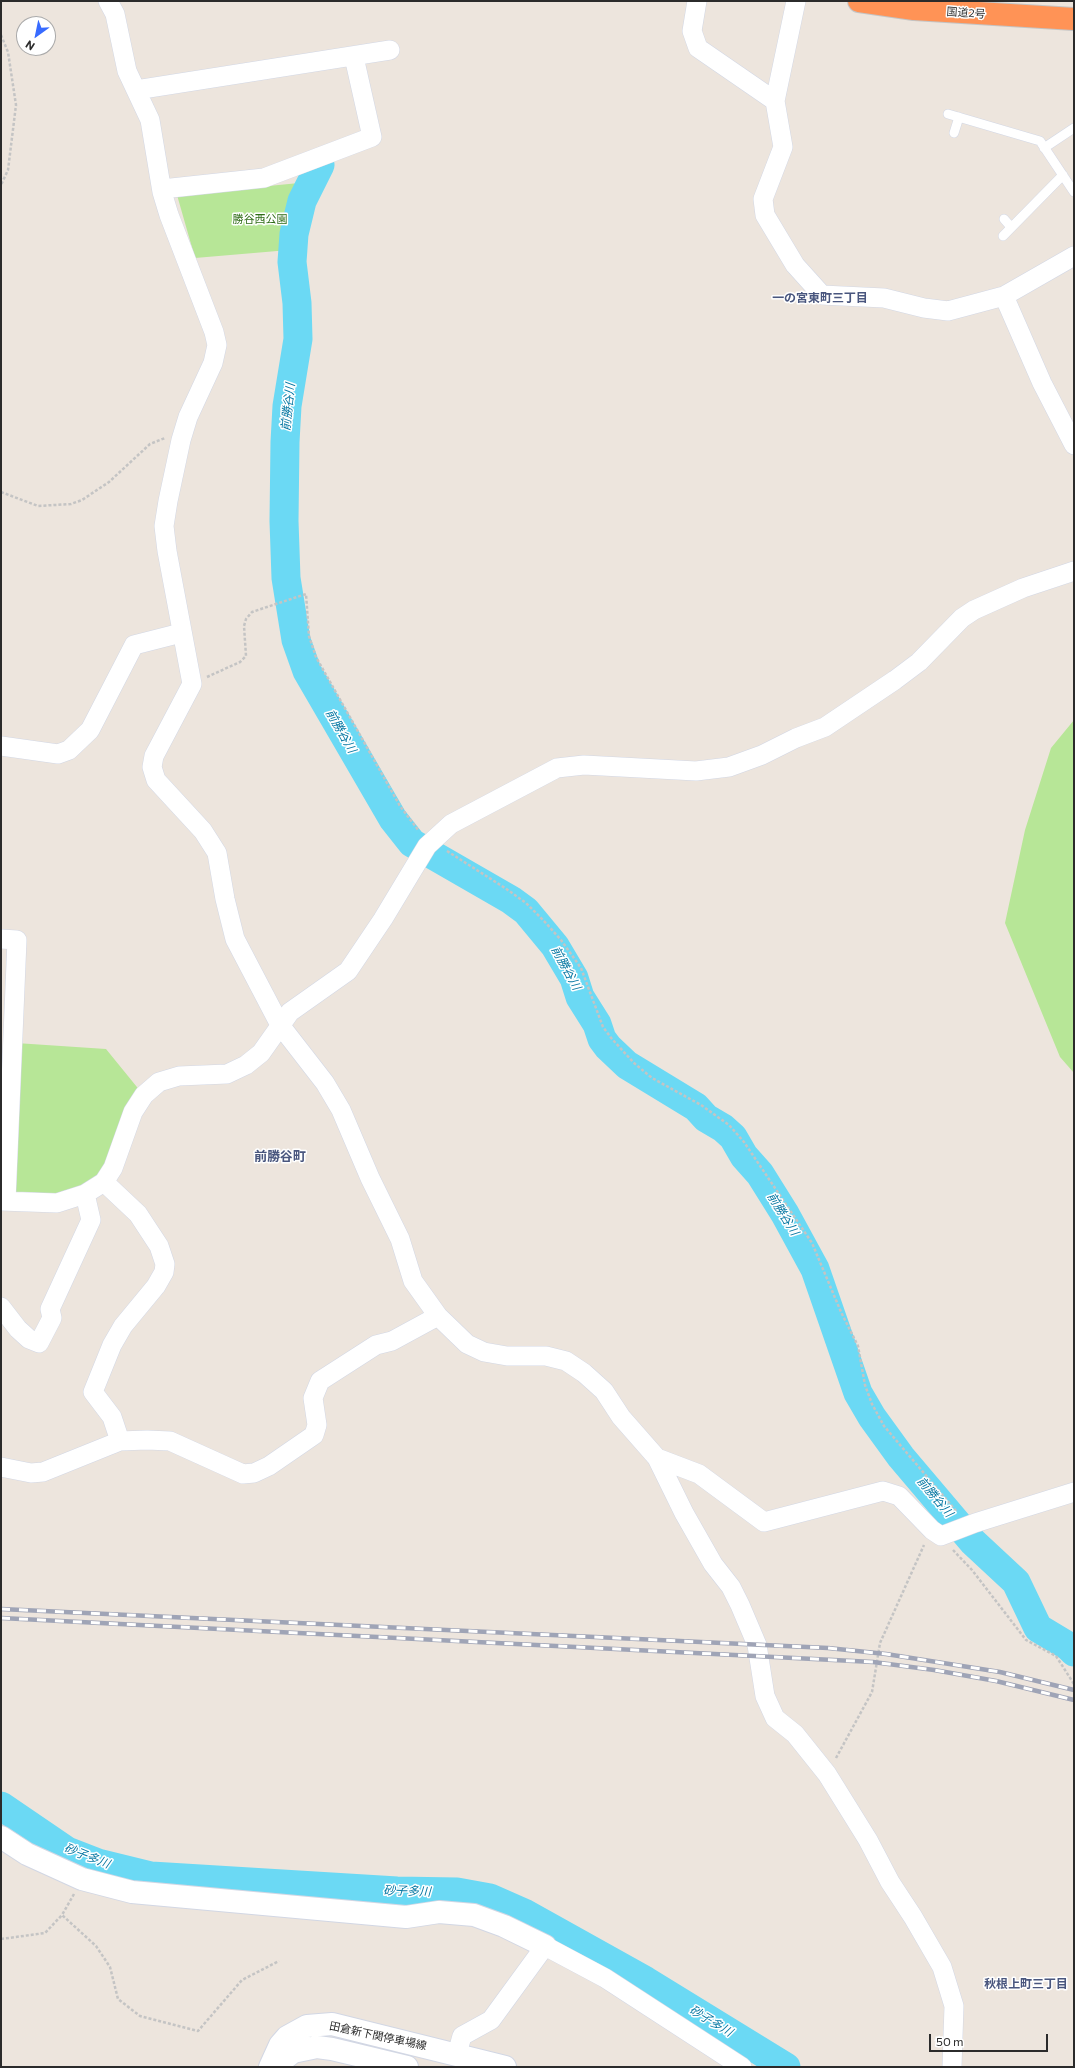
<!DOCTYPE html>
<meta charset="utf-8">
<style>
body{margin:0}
#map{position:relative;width:1075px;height:2068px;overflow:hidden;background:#ede5dd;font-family:Commissioner,sans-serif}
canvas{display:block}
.frame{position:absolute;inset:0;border:2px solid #2b2b2b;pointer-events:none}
.north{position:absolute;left:16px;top:16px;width:40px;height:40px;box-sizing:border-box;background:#fff;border:1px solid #aaa;border-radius:50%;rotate:213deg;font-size:11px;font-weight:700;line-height:16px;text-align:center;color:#2b2b2b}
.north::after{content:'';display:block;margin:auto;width:14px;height:18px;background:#386bff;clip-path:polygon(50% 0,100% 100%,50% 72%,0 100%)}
.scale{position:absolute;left:929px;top:2034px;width:119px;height:18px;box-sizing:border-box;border:2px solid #2b2b2b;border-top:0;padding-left:5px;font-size:12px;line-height:14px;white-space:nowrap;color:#2b2b2b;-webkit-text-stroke:3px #fff;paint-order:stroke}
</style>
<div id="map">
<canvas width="1075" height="2068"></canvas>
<div class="frame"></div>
<div class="north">N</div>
<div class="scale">50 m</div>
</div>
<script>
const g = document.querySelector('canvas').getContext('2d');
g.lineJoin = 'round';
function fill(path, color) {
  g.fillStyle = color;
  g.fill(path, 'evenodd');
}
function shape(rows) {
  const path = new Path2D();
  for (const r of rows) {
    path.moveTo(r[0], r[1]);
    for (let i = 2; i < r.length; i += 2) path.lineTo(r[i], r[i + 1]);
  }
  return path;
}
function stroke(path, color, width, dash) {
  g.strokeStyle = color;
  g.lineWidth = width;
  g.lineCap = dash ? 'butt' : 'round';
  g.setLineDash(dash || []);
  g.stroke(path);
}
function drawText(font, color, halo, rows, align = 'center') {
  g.font = font + ' Commissioner,"Noto Sans JP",sans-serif';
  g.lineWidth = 3;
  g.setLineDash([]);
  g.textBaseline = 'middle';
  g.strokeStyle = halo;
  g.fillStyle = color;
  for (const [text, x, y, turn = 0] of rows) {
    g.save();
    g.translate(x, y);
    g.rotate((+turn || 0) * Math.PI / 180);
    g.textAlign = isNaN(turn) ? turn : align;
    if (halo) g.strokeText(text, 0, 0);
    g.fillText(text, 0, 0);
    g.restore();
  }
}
const green = shape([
 [299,183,289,250,195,258,177,195],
 [1074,720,1074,1073,1060,1057,1005,923,1025,830,1051,748],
 [16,1043,106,1049,141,1092,109,1169,74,1196,1,1195]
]);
const river = shape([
 [320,165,302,201,294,234,292,262,297,303,298,339,287,406,285,442,284,521,286,578,296,640,307,671,393,819,412,843,511,900,526,911,555,946,574,978,580,997,597,1024,602,1039,608,1047,627,1065,696,1107,706,1118,723,1128,733,1137,744,1156,760,1174,785,1214,815,1269,858,1393,872,1417,901,1457,973,1542,1016,1582,1038,1628,1068,1646,1074,1652],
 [1,1806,67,1851,98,1863,151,1876,397,1891,457,1892,490,1898,524,1913,646,1981,786,2067]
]);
const path = shape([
 [1,35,8,52,16,105,8,170,1,185],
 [1,492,38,506,71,504,82,500,109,482,150,444,165,438],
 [207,677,240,662,246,656,244,626,246,619,252,612,306,594,309,636,316,657,400,806,419,831],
 [447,851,505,888,526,903,544,921,561,940,581,968,603,1027,612,1039,634,1063,652,1078,701,1105,729,1125,744,1142,812,1243,841,1312,858,1346,865,1385,872,1404,884,1426,957,1512],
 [953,1550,972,1570,1026,1640,1056,1656,1074,1684],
 [836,1758,872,1692,880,1643,924,1545],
 [74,1894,62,1915,96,1946,110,1967,118,1999,140,2016,198,2031,242,1980,279,1961],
 [1,1939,45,1933,62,1915]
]);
const lane = shape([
 [948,114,1040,141,1074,192],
 [954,133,959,117],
 [1044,148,1074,128],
 [1004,219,1011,227],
 [1003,236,1063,175]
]);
const street = shape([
 [108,1,115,14,127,71,150,120,162,192,169,215,214,332,217,345,213,363,188,417,181,440,168,501,164,526,167,551,192,684,154,756,152,767,156,780,203,831,217,853,225,899,235,939,280,1025,325,1083,341,1110,370,1178,400,1239,413,1281,438,1316,467,1344,484,1352,507,1356,546,1356,566,1361,584,1373,604,1391,621,1417,657,1458,684,1513,713,1564,731,1587,740,1605,757,1645,765,1696,775,1718,795,1734,827,1774,868,1840,890,1882,913,1917,942,1967,954,2006,952,2067],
 [697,1,692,31,698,48,775,101],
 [796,1,775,101,783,147,763,199,765,215,795,265,822,295,884,298,924,308,948,311,1004,296,1074,256],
 [136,90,390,50],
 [162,189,264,178,372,137,354,57],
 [1004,296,1042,383,1074,445],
 [1,746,58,754,69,750,90,730,134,645,181,633],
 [1,939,17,940,6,1201],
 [104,1182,138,1214,159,1246,165,1264,164,1272,156,1286,123,1326,112,1345,93,1392,112,1417,120,1441],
 [1,1201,57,1203,85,1194,104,1182,113,1168,133,1112,144,1095,159,1082,179,1076,227,1074,246,1065,261,1053,290,1012,348,971,383,919,427,846,451,824,557,768,584,765,696,771,729,767,762,755,796,738,825,727,895,680,919,662,962,618,974,610,1023,588,1074,571],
 [1,1307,18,1329,29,1339,39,1343,52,1318,50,1309,91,1220,85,1194],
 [657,1458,699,1474,764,1522,883,1491,899,1496,932,1530,941,1536,975,1523,1074,1492],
 [1,1467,31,1473,43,1472,120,1441,147,1440,170,1441,243,1474,254,1473,269,1466,314,1435,317,1425,313,1398,320,1381,376,1345,392,1341,438,1316],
 [457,2054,462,2036,491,2020,545,1946,605,1978,742,2067]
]);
const secondary = shape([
 [1,1837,27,1854,82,1879,132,1892,406,1917,439,1912,474,1915,504,1926,545,1946],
 [270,2067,280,2045,287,2037,307,2026,332,2024,505,2067],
 [274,2067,293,2052,317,2047,332,2049,407,2067]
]);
const highway = shape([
 [859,1,914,9,1074,19]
]);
const rail = shape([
 [1,1609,828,1648,886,1654,1000,1672,1074,1690],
 [1,1618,873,1662,934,1670,996,1681,1074,1700]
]);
const streetNames = [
 ["国道2号",966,13,4],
 ["田倉新下関停車場線",378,2036,12]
];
const parkNames = [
 ["勝谷西公園",260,219]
];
const neighbourhoodNames = [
 ["一の宮東町三丁目",820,298],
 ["秋根上町三丁目",1026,1984]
];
const waterNames = [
 ["前勝谷川",288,407,-84],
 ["前勝谷川",341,731,60],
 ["前勝谷川",566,968,61],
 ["前勝谷川",783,1214,58],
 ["前勝谷川",935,1497,50],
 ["砂子多川",87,1856,21],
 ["砂子多川",407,1891,2],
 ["砂子多川",711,2021,31]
];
const quarterNames = [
 ["前勝谷町",280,1157]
];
fill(green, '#b7e697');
stroke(river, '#6bd9f4', 29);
stroke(lane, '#d2d7e4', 10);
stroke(street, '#d2d7e4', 20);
stroke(secondary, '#d2d7e4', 24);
stroke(highway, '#c4c4c4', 24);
stroke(path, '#c4c4c4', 2.5, [3, 2]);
stroke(lane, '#fff', 9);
stroke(street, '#fff', 19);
stroke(secondary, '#fff', 22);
stroke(highway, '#ff9356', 22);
stroke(rail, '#9fa4b6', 4.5);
stroke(rail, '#fff', 3, [9]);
drawText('11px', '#2b2b2b', '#fff', streetNames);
drawText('11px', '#2f6c17', '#fff', parkNames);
drawText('bold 12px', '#49567e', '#fff', neighbourhoodNames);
drawText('italic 12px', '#0778a3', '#fff', waterNames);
drawText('bold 13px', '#49567e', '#fff', quarterNames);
</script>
